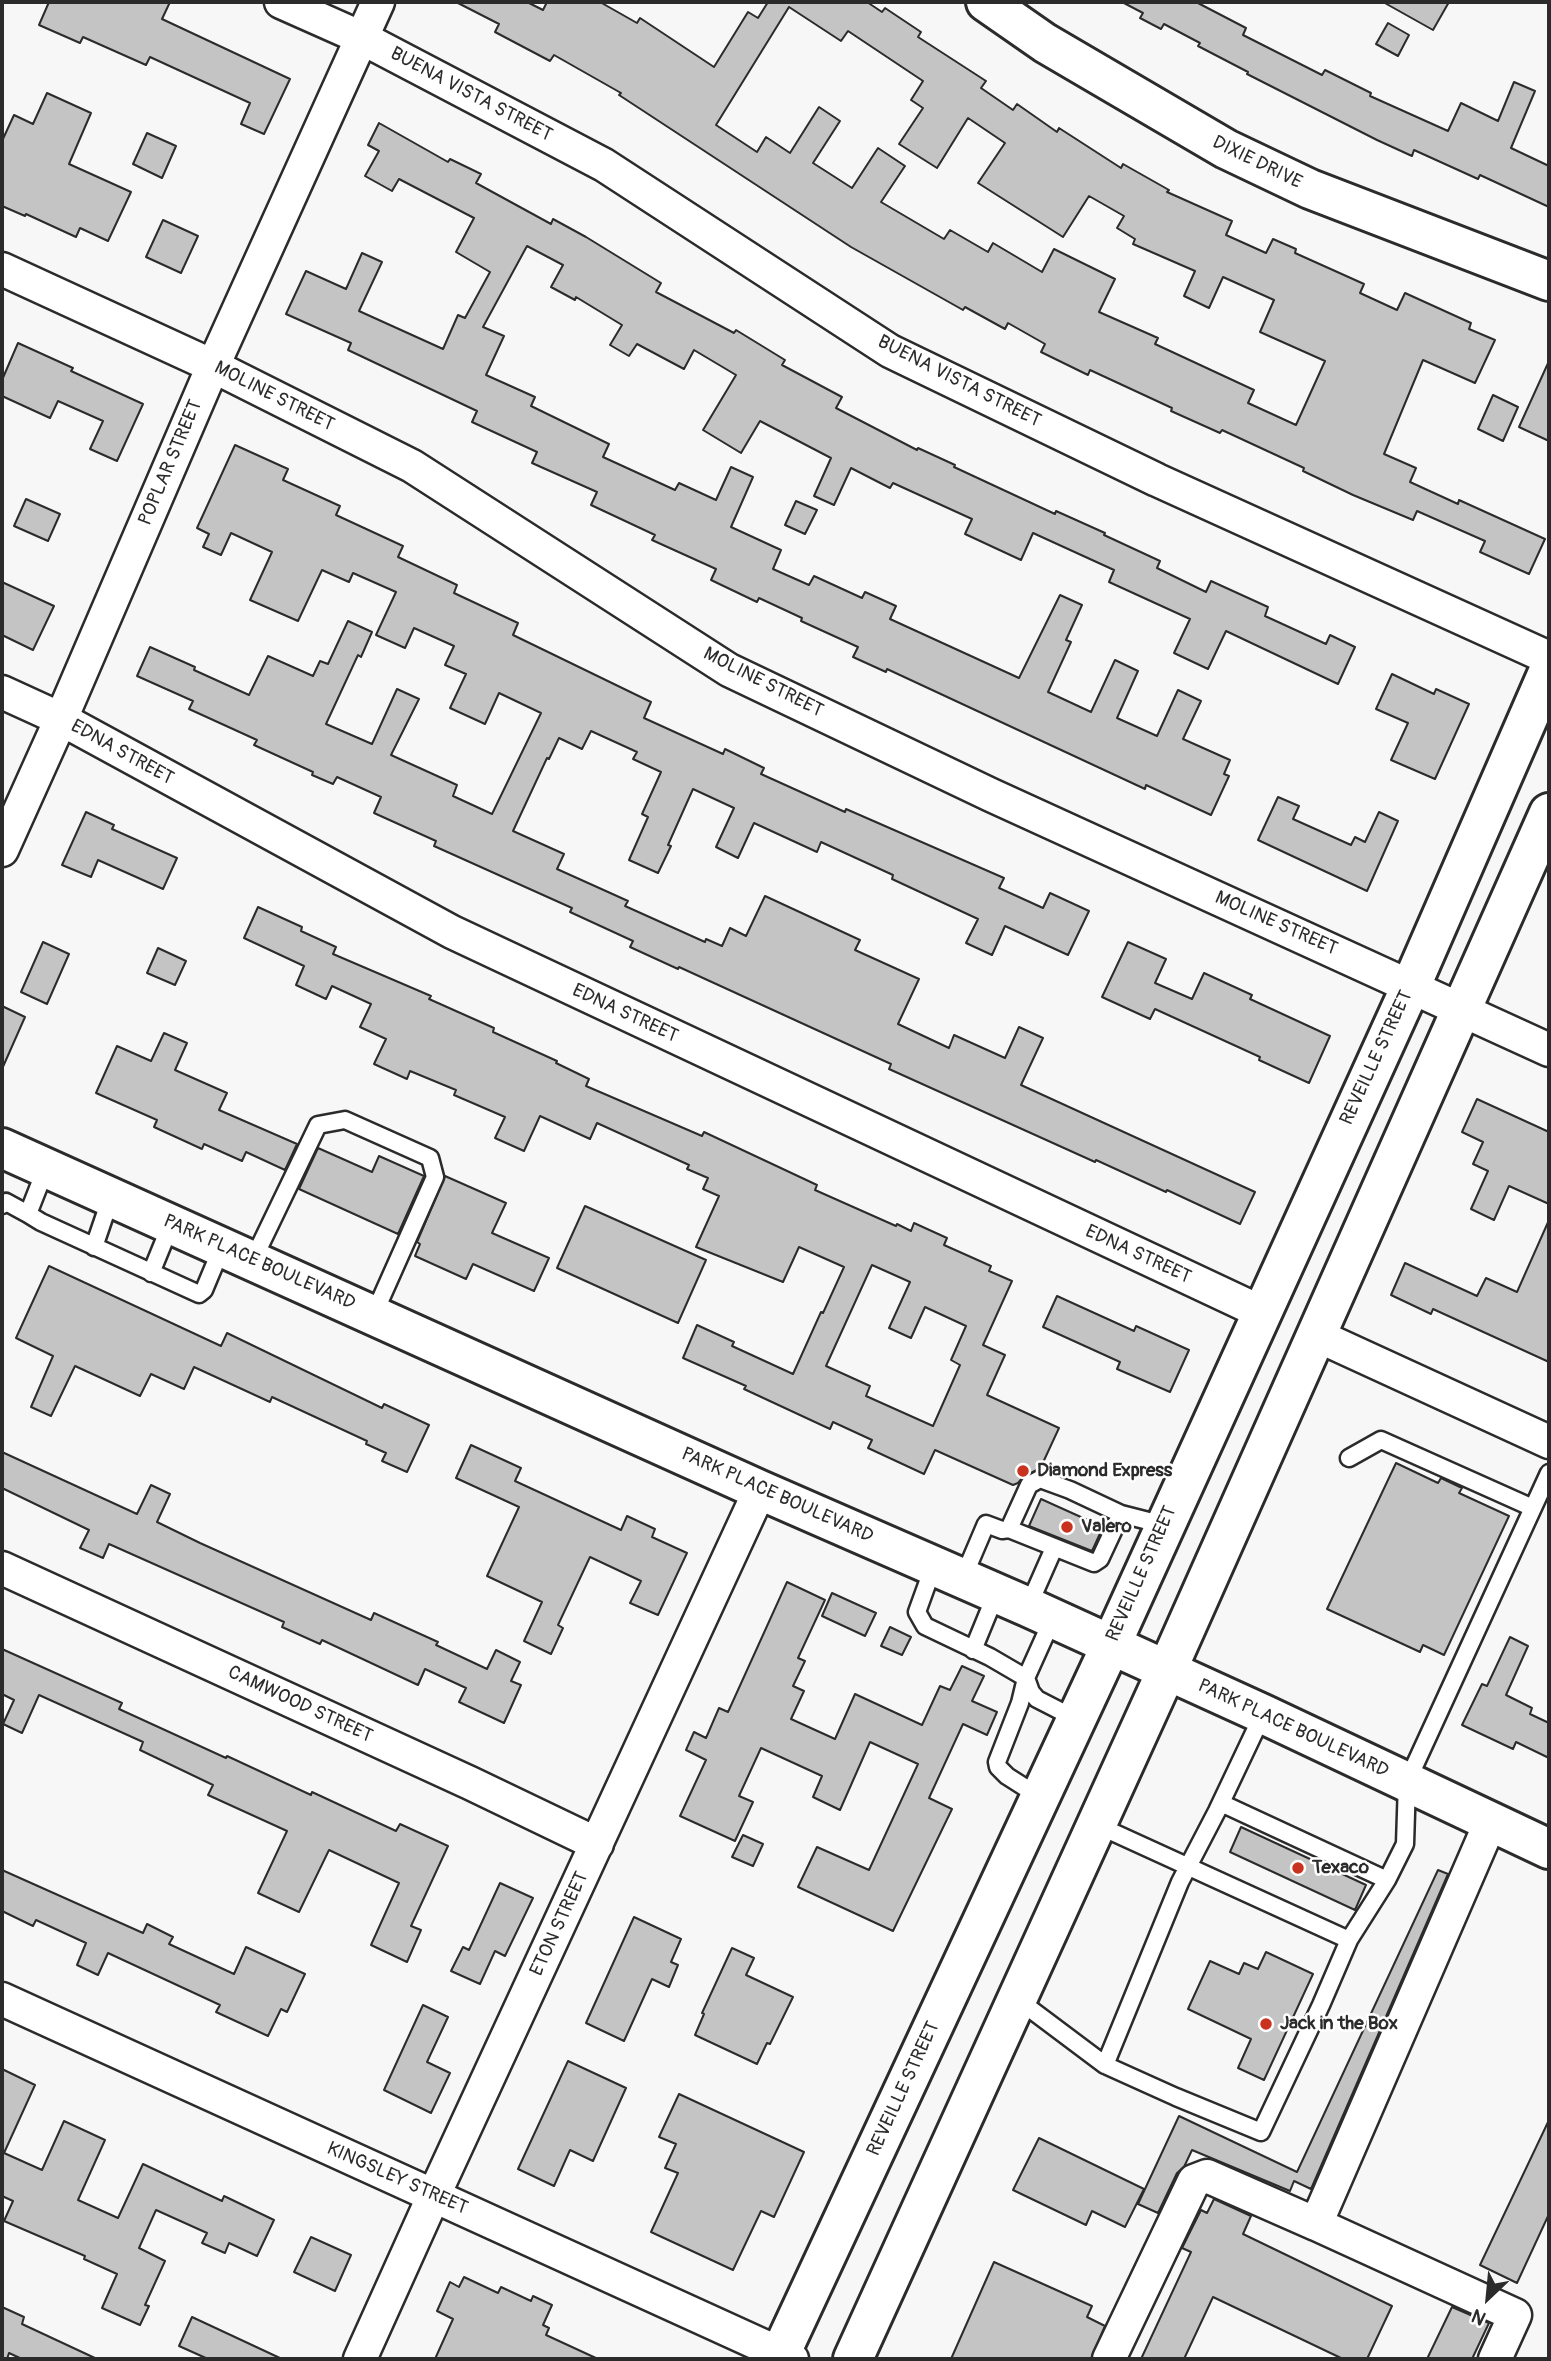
<!DOCTYPE html>
<style>
body{margin:0}
#map{position:relative;width:1551px;height:2361px;overflow:hidden;background:#f7f7f7;font-family:Pangolin,sans-serif}
canvas{display:block}
.frame{position:absolute;inset:0;border:4px solid #2b2b2b;pointer-events:none}
.north{position:absolute;left:1453px;top:2263px;width:70px;height:70px;-webkit-text-stroke:5px #fff;paint-order:stroke;rotate:206deg;font-size:19px;font-weight:700;line-height:28px;text-align:center;color:#2b2b2b}
.north::after{content:'';display:block;margin:auto;width:24px;height:32px;background:#2b2b2b;clip-path:polygon(50% 0,100% 100%,50% 72%,0 100%)}
</style>
<div id="map">
<canvas width="1551" height="2361"></canvas>
<div class="frame"></div>
<div class="north">N</div>
</div>
<script>
const g = document.querySelector('canvas').getContext('2d');
g.lineJoin = 'round';
function fill(path, color) {
  g.fillStyle = color;
  g.fill(path, 'evenodd');
}
function shape(rows) {
  const path = new Path2D();
  for (const r of rows) {
    path.moveTo(r[0], r[1]);
    for (let i = 2; i < r.length; i += 2) path.lineTo(r[i], r[i + 1]);
  }
  return path;
}
function stroke(path, color, width, dash) {
  g.strokeStyle = color;
  g.lineWidth = width;
  g.lineCap = dash ? 'butt' : 'round';
  g.setLineDash(dash || []);
  g.stroke(path);
}
function drawText(font, color, halo, rows, align = 'center') {
  g.font = font + ' Pangolin,sans-serif';
  g.lineWidth = 5;
  g.setLineDash([]);
  g.textBaseline = 'middle';
  g.strokeStyle = halo;
  g.fillStyle = color;
  for (const [text, x, y, turn = 0] of rows) {
    g.save();
    g.translate(x, y);
    g.rotate((+turn || 0) * Math.PI / 180);
    g.textAlign = isNaN(turn) ? turn : align;
    if (halo) g.strokeText(text, 0, 0);
    g.fillText(text, 0, 0);
    g.restore();
  }
}
const building = shape([
 [49,2,170,2,162,19,290,79,264,134,241,124,250,103,150,57,146,65,83,37,80,43,39,25,49,2],
 [456,2,527,2,543,10,547,2,600,2,637,23,640,18,714,67,748,12,758,18,768,2,867,2,882,12,885,8,921,32,918,37,986,81,981,88,1013,110,1017,104,1057,132,1059,128,1121,168,1123,164,1169,190,1167,192,1232,221,1226,235,1266,253,1273,239,1296,249,1295,253,1364,284,1360,293,1397,310,1405,293,1471,323,1469,329,1495,340,1475,383,1423,360,1384,454,1416,468,1410,482,1458,504,1459,500,1545,539,1529,574,1480,552,1485,541,1417,511,1413,520,1353,495,1303,471,1304,468,1222,430,1220,433,1171,411,1172,408,1090,370,1088,375,1041,352,1045,344,1008,323,1005,329,965,307,963,310,851,247,619,95,621,93,554,55,550,61,495,32,499,24,456,2],
 [789,7,841,41,848,31,923,81,911,100,923,108,899,144,937,168,968,118,1005,143,978,183,1063,237,1089,196,1124,216,1117,228,1135,239,1133,244,1195,271,1184,296,1209,308,1223,277,1274,300,1260,332,1325,361,1296,425,1248,403,1254,390,1155,344,1158,338,1099,312,1115,279,1054,249,1042,272,993,243,988,252,950,230,944,239,881,202,905,166,878,148,852,188,813,163,840,121,819,107,790,153,766,137,757,152,716,125,789,7],
 [1122,2,1196,2,1246,28,1243,35,1322,75,1325,70,1371,93,1370,96,1448,131,1461,103,1498,121,1514,82,1535,91,1511,148,1549,166,1549,207,1480,175,1478,179,1414,150,1412,156,1377,140,1247,74,1248,72,1198,46,1200,43,1164,24,1161,29,1140,18,1143,13,1122,2],
 [1383,2,1449,2,1433,30,1383,2],
 [1388,23,1409,35,1398,56,1376,44,1388,23],
 [47,93,91,113,69,164,131,192,108,241,80,228,76,237,26,214,25,216,2,206,2,141,14,115,33,124,47,93],
 [379,123,448,162,450,159,481,174,476,183,551,224,553,219,586,237,661,283,656,292,734,333,736,330,785,360,782,365,842,397,836,408,917,450,918,448,955,465,954,467,1055,514,1056,511,1105,533,1104,535,1160,561,1157,568,1206,592,1211,581,1268,607,1265,616,1326,644,1330,635,1355,647,1338,684,1226,631,1208,669,1174,653,1190,619,1109,582,1114,570,1033,533,1021,560,965,534,972,519,893,483,890,488,851,468,834,505,814,496,831,458,760,421,741,453,703,430,736,375,694,350,684,369,637,344,629,356,610,345,622,325,576,297,575,300,551,287,563,265,527,246,483,327,504,336,486,375,535,397,531,406,609,444,603,457,675,490,679,483,716,500,731,467,753,477,731,527,781,550,773,569,809,585,814,576,862,598,865,592,896,606,890,619,1019,678,1060,595,1082,605,1066,640,1071,642,1048,692,1091,712,1115,660,1138,671,1117,718,1157,736,1178,690,1201,701,1183,739,1230,760,1224,774,1229,776,1211,815,1146,785,1145,789,887,669,886,672,853,657,858,647,801,621,802,618,759,598,757,602,711,580,716,569,652,540,655,535,591,505,597,492,532,463,537,452,472,422,477,411,348,350,351,343,286,314,306,271,346,289,362,253,382,262,359,311,443,349,458,315,465,318,490,272,456,252,474,218,399,179,392,191,365,176,379,151,368,145,379,123],
 [147,133,176,146,162,178,133,164,147,133],
 [163,220,198,236,181,273,146,257,163,220],
 [18,343,73,368,71,371,143,404,117,461,90,449,103,421,58,401,50,418,2,396,2,380,18,343],
 [1549,361,1549,441,1519,427,1549,361],
 [1493,395,1518,407,1503,441,1478,429,1493,395],
 [235,445,288,469,283,480,340,506,336,515,403,546,398,557,457,585,454,593,518,623,513,635,651,702,644,718,723,754,725,749,764,768,761,774,845,812,846,809,1004,878,999,888,1043,908,1050,893,1089,911,1068,955,1005,926,992,955,966,943,978,919,892,879,893,875,821,842,817,852,754,823,738,858,716,847,734,808,693,789,668,845,671,846,658,873,629,860,648,817,642,814,661,772,633,759,637,752,591,731,582,749,559,738,549,759,547,758,513,831,564,854,557,869,628,901,625,906,705,942,706,939,722,946,730,928,746,936,765,896,860,940,855,950,919,979,898,1024,949,1048,954,1035,1005,1058,1019,1027,1043,1038,1021,1085,1255,1192,1240,1224,1167,1190,1166,1192,1096,1160,1095,1162,889,1069,891,1064,679,967,678,969,630,947,633,941,570,912,572,908,434,846,436,841,374,813,381,797,337,777,333,784,312,775,313,772,254,745,257,740,189,709,193,701,137,676,150,647,195,667,194,670,249,695,268,656,313,676,320,661,328,664,348,621,372,632,361,657,358,655,326,724,372,744,397,689,419,699,391,755,457,785,453,796,492,814,541,713,499,693,485,724,450,708,466,674,445,665,454,646,414,628,405,648,376,635,396,592,353,573,349,582,322,570,298,621,250,600,272,552,231,533,221,555,203,547,209,534,197,528,235,445],
 [26,499,60,514,48,541,14,526,26,499],
 [796,501,817,510,805,534,785,525,796,501],
 [2,582,54,606,33,650,2,635,2,582],
 [1392,674,1434,694,1436,689,1469,704,1435,779,1391,760,1408,723,1376,709,1392,674],
 [1278,797,1299,806,1293,819,1351,845,1355,837,1365,842,1379,812,1398,821,1367,891,1258,840,1278,797],
 [86,812,114,825,112,829,177,858,163,889,98,860,91,877,62,865,86,812],
 [258,907,302,927,301,931,336,947,333,954,431,996,429,999,494,1028,493,1032,557,1061,556,1063,589,1079,586,1086,702,1136,704,1132,817,1185,815,1190,896,1226,897,1224,911,1231,914,1223,947,1238,944,1245,991,1266,989,1271,1012,1281,983,1345,1005,1355,987,1395,1059,1428,1040,1469,1024,1476,1018,1483,1013,1485,935,1450,924,1474,868,1448,872,1440,833,1422,830,1429,744,1389,746,1386,683,1358,697,1325,734,1342,732,1346,793,1374,821,1312,823,1313,844,1267,799,1247,783,1282,696,1247,719,1196,703,1189,708,1178,687,1169,689,1165,597,1123,590,1139,540,1116,524,1151,495,1138,505,1117,454,1095,456,1090,410,1071,407,1079,374,1064,386,1039,360,1027,371,1004,332,986,326,999,296,985,304,966,244,938,258,907],
 [872,1265,910,1282,889,1328,911,1338,925,1307,966,1326,951,1360,960,1365,933,1426,866,1396,870,1386,826,1366,872,1265],
 [43,942,69,954,47,1004,21,992,43,942],
 [1128,942,1166,959,1155,983,1192,999,1204,973,1252,995,1250,999,1330,1036,1309,1083,1259,1060,1260,1057,1155,1009,1150,1019,1102,997,1128,942],
 [158,948,186,961,175,985,147,973,158,948],
 [2,1006,25,1017,2,1069,2,1006],
 [164,1033,187,1043,175,1070,227,1093,219,1110,297,1144,285,1170,246,1152,242,1161,204,1144,202,1149,154,1127,157,1120,96,1093,117,1046,151,1061,164,1033],
 [1477,1099,1549,1132,1549,1204,1509,1186,1494,1220,1471,1209,1488,1171,1473,1164,1483,1142,1462,1132,1477,1099],
 [318,1148,372,1172,379,1156,424,1176,398,1234,299,1189,318,1148],
 [445,1176,506,1203,492,1233,549,1258,534,1291,473,1264,466,1279,415,1256,420,1244,417,1242,445,1176],
 [585,1206,706,1260,678,1323,557,1268,585,1206],
 [1549,1220,1549,1362,1433,1309,1431,1314,1391,1295,1405,1263,1477,1296,1486,1278,1517,1292,1549,1220],
 [49,1266,221,1346,227,1333,382,1408,384,1404,429,1425,407,1472,382,1461,386,1453,366,1444,367,1441,272,1397,270,1402,194,1367,184,1389,151,1374,140,1396,75,1366,51,1416,31,1407,53,1356,16,1338,49,1266],
 [1057,1296,1134,1331,1136,1326,1189,1350,1170,1392,1117,1369,1120,1362,1043,1327,1057,1296],
 [471,1445,521,1468,515,1481,621,1530,627,1516,655,1529,652,1537,687,1553,658,1615,630,1603,641,1581,590,1557,558,1625,563,1628,551,1654,524,1641,542,1602,487,1576,519,1507,456,1478,471,1445],
 [2,1452,137,1514,151,1485,170,1494,157,1522,200,1543,371,1620,374,1613,438,1642,436,1645,487,1669,496,1650,520,1662,511,1681,521,1685,504,1723,459,1702,466,1688,425,1669,418,1685,322,1640,320,1644,282,1627,284,1622,109,1544,103,1558,80,1548,89,1530,2,1488,2,1452],
 [1396,1463,1438,1483,1441,1478,1462,1488,1459,1493,1509,1516,1444,1655,1423,1645,1420,1652,1327,1609,1396,1463],
 [1041,1499,1103,1527,1092,1551,1029,1526,1041,1499],
 [787,1582,825,1600,798,1658,805,1661,793,1686,804,1691,791,1719,835,1739,855,1694,922,1725,940,1686,950,1690,962,1666,984,1676,972,1701,997,1712,987,1735,963,1724,929,1798,952,1809,893,1931,798,1887,817,1847,869,1870,918,1764,870,1742,840,1810,813,1797,822,1776,761,1748,739,1796,753,1802,735,1841,680,1816,706,1760,686,1750,694,1732,706,1738,719,1708,728,1712,787,1582],
 [832,1593,876,1613,865,1636,822,1616,832,1593],
 [890,1627,911,1637,902,1655,881,1646,890,1627],
 [1510,1637,1528,1646,1506,1695,1532,1708,1530,1714,1549,1723,1549,1758,1516,1742,1513,1749,1462,1725,1482,1684,1487,1686,1510,1637],
 [2,1649,122,1703,119,1709,226,1758,227,1756,311,1795,312,1792,396,1831,400,1824,448,1846,411,1926,421,1930,407,1962,371,1945,399,1883,329,1850,299,1912,258,1893,287,1831,208,1795,213,1785,140,1750,143,1742,39,1695,22,1733,3,1724,14,1700,2,1694,2,1649],
 [1241,1827,1366,1885,1355,1910,1230,1852,1241,1827],
 [743,1835,763,1844,753,1866,732,1857,743,1835],
 [2,1870,143,1933,147,1924,173,1937,169,1944,234,1974,246,1947,305,1974,287,2012,281,2009,268,2036,216,2012,220,2005,108,1953,98,1975,77,1965,86,1943,36,1920,33,1926,2,1911,2,1870],
 [1438,1870,1448,1874,1311,2189,1294,2181,1290,2191,1192,2150,1184,2167,1177,2173,1158,2213,1138,2204,1179,2116,1297,2172,1438,1870],
 [500,1883,533,1898,505,1956,495,1951,480,1984,451,1971,463,1947,469,1950,500,1883],
 [634,1917,681,1939,671,1962,678,1965,669,1987,652,1979,624,2041,586,2023,634,1917],
 [732,1948,754,1958,746,1975,793,1997,770,2044,767,2043,757,2064,695,2035,704,2014,702,2013,732,1948],
 [1266,1952,1313,1974,1264,2080,1238,2068,1251,2039,1188,2009,1210,1961,1239,1974,1244,1963,1258,1969,1266,1952],
 [423,2005,448,2017,427,2062,450,2073,431,2113,384,2090,423,2005],
 [568,2061,626,2088,593,2161,570,2150,554,2186,518,2169,568,2061],
 [2,2069,35,2085,4,2153,42,2170,64,2121,105,2140,78,2200,118,2218,143,2164,222,2201,224,2196,274,2220,257,2256,229,2243,225,2253,202,2243,207,2233,156,2210,139,2248,165,2261,145,2305,149,2306,140,2325,102,2308,117,2274,84,2259,85,2256,4,2221,13,2201,2,2196,2,2069],
 [679,2094,804,2152,774,2217,761,2211,733,2270,651,2232,678,2173,665,2168,676,2144,659,2137,679,2094],
 [1549,2120,1549,2214,1517,2283,1480,2265,1549,2120],
 [1039,2138,1144,2189,1125,2227,1092,2211,1086,2225,1013,2190,1039,2138],
 [1214,2199,1251,2216,1243,2234,1392,2306,1367,2359,1343,2359,1213,2297,1184,2359,1141,2359,1191,2252,1182,2248,1201,2210,1207,2213,1214,2199],
 [311,2237,351,2255,335,2291,294,2272,311,2237],
 [994,2262,1092,2306,1087,2317,1105,2326,1091,2359,951,2359,994,2262],
 [464,2277,498,2293,501,2287,531,2301,533,2296,552,2305,543,2325,549,2328,546,2335,598,2359,435,2359,453,2319,437,2311,450,2282,459,2287,464,2277],
 [2,2307,24,2317,22,2324,97,2359,22,2359,9,2353,7,2359,2,2359,2,2307],
 [1452,2307,1489,2323,1472,2359,1427,2359,1452,2307],
 [192,2317,282,2359,208,2359,179,2346,192,2317]
]);
const lane = shape([
 [2,1205,6,1202,28,1214,46,1168],
 [28,1214,41,1222,199,1294,204,1290,222,1247],
 [94,1247,111,1197],
 [253,1260,318,1125,345,1120,430,1158,435,1177,374,1314],
 [151,1273,171,1224],
 [1349,1458,1381,1440,1533,1508],
 [1009,1529,1094,1563,1100,1559,1121,1514],
 [934,1565,917,1612,925,1626,990,1657,1026,1678,1031,1692,1037,1699,1076,1719],
 [963,1578,986,1524,1002,1530,1009,1529,1029,1485,1040,1479,1070,1490,1121,1514,1164,1525],
 [1028,1607,1054,1548],
 [973,1650,996,1594],
 [1263,1714,1217,1811,1180,1882,1105,2065,1176,2097,1261,2132,1321,2005,1349,1940,1387,1880,1405,1844,1407,1782,1549,1473],
 [1040,1797,1007,1776,998,1767,997,1762,1020,1703,1026,1678,1053,1618],
 [1221,1803,1387,1880],
 [1097,1825,1349,1940],
 [1017,1999,1105,2065]
]);
const street = shape([
 [281,2,362,38,604,165,890,351,1157,480,1549,658],
 [2,269,213,366,412,466,729,670,991,795,1549,1050],
 [2,692,61,719,452,932,1261,1312],
 [2,850,61,719,213,366,378,2],
 [1316,1335,1549,1442],
 [2,1568,470,1783,597,1844],
 [1491,1821,1316,2224,1515,2315,1495,2359],
 [2,1999,792,2359],
 [360,2359,434,2195,760,1490],
 [1109,2359,1194,2181,1207,2176,1316,2224]
]);
const secondary = shape([
 [986,2,1045,43,1226,149,1310,189,1549,281],
 [2,1148,760,1490,1028,1607,1263,1714,1549,1849]
]);
const primary = shape([
 [778,2359,1111,1645,1411,986,1549,670],
 [853,2359,1167,1670,1549,813]
]);
const markers = [
 [1023,1471,7,"#c8321e"],
 [1067,1527,7,"#c8321e"],
 [1298,1868,7,"#c8321e"],
 [1266,2024,7,"#c8321e"]
];
const streetNames = [
 ["BUENA VISTA STREET",471,95,28],
 ["DIXIE DRIVE",1257,163,26],
 ["BUENA VISTA STREET",959,382,27],
 ["MOLINE STREET",274,397,27],
 ["POPLAR STREET",171,463,-67],
 ["MOLINE STREET",763,683,27],
 ["EDNA STREET",122,753,29],
 ["MOLINE STREET",1276,924,24],
 ["EDNA STREET",625,1014,25],
 ["REVEILLE STREET",1377,1058,-65],
 ["EDNA STREET",1138,1255,25],
 ["PARK PLACE BOULEVARD",259,1263,24],
 ["PARK PLACE BOULEVARD",777,1496,24],
 ["REVEILLE STREET",1142,1574,-66],
 ["CAMWOOD STREET",300,1705,25],
 ["PARK PLACE BOULEVARD",1293,1729,25],
 ["ETON STREET",560,1924,-65],
 ["REVEILLE STREET",904,2089,-65],
 ["KINGSLEY STREET",397,2179,24]
];
const poiNames = [
 ["Diamond Express",1037,1471],
 ["Valero",1081,1527],
 ["Texaco",1312,1868],
 ["Jack in the Box",1280,2024]
];
fill(building, '#c4c4c4');
stroke(building, '#2b2b2b', 2);
stroke(lane, '#2b2b2b', 21);
stroke(street, '#2b2b2b', 37);
stroke(secondary, '#2b2b2b', 44);
stroke(primary, '#2b2b2b', 44);
stroke(lane, '#fff', 16);
stroke(street, '#fff', 32);
stroke(secondary, '#fff', 38);
stroke(primary, '#fff', 38);
for (const [x, y, r, color] of markers) {
  const dot = new Path2D();
  dot.arc(x, y, r, 0, 2 * Math.PI);
  g.fillStyle = color;
  g.fill(dot);
  stroke(dot, '#fff', 2.5);
}
drawText('19px', '#2b2b2b', '#fff', streetNames);
drawText('bold 19px', '#2b2b2b', '#fff', poiNames, 'left');
</script>
